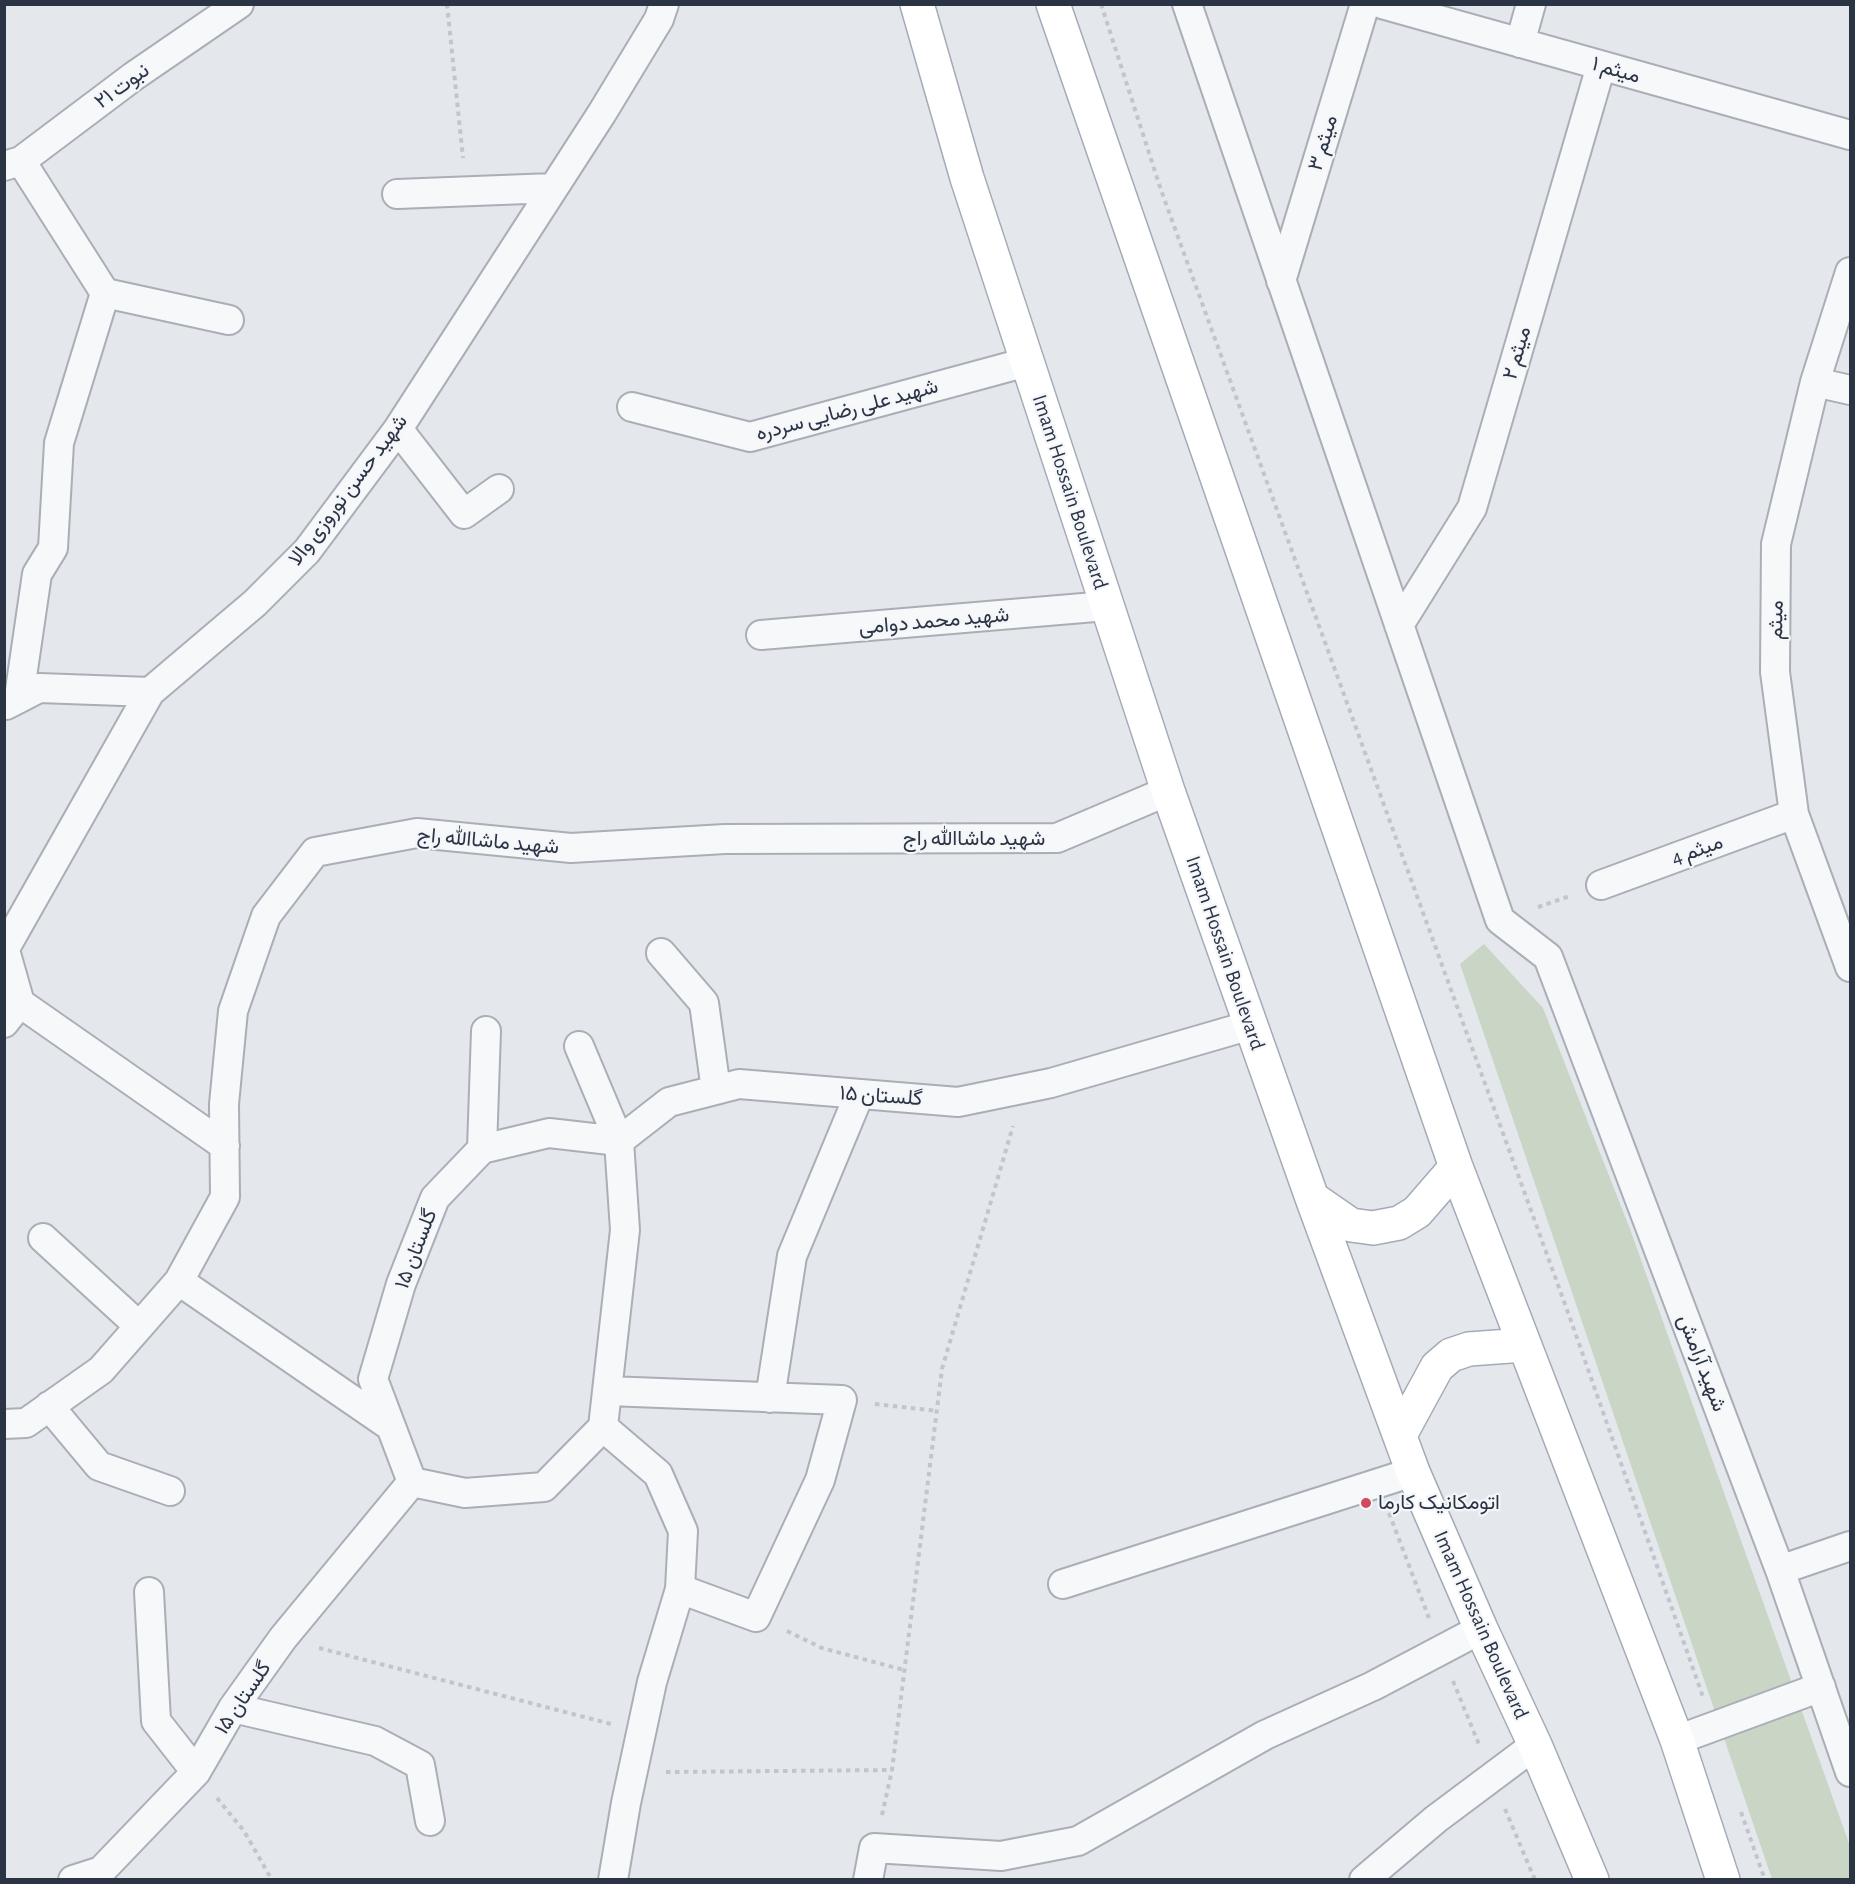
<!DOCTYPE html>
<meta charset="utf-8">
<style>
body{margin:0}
#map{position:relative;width:1855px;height:1884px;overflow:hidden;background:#e4e7ec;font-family:"Alegreya Sans",sans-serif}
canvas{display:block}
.frame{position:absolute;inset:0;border:6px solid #2b3445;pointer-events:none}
</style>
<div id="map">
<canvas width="1855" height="1884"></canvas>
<div class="frame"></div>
</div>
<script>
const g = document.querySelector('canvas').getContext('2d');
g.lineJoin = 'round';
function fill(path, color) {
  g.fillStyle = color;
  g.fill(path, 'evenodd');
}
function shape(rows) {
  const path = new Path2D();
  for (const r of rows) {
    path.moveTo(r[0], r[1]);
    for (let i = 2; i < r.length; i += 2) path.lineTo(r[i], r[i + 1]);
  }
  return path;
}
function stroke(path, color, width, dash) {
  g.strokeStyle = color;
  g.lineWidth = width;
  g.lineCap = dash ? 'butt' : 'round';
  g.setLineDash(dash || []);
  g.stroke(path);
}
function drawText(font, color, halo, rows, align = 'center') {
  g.font = font + ' "Alegreya Sans",Vazirmatn,sans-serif';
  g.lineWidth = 4.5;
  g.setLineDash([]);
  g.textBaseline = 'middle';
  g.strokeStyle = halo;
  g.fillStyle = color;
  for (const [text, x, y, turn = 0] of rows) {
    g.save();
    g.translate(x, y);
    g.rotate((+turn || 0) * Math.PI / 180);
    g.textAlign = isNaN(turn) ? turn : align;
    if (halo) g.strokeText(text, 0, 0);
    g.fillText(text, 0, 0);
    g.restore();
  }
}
const green = shape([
 [1484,944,1543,1008,1630,1229,1850,1846,1850,1879,1772,1879,1460,964]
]);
const path = shape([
 [447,4,463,158],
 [1101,4,1161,190,1570,1318,1703,1697],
 [1538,907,1570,896],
 [875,1404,937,1411],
 [1389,1513,1429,1618],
 [787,1631,822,1648,904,1670],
 [319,1648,611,1724],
 [1453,1681,1480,1747],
 [666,1772,892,1770],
 [217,1798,244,1831,272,1880],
 [1505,1809,1535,1880],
 [1741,1812,1765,1880],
 [882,1815,892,1770,942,1369,1013,1126]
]);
const minor = shape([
 [1187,4,1500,920,1548,957,1780,1570,1850,1772],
 [1382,4,1850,135],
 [1520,43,1531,4],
 [21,161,105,293,229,320],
 [4,166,21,161,134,76,239,4],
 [397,194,553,188],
 [1850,272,1815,382,1776,544,1775,672,1794,814,1850,967],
 [1281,281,1365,4],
 [1815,382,1850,390],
 [632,407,750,437,1027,362],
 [398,429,464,514,499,489],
 [1399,625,1472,508,1601,66],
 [761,635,1107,606],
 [19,697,37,574,53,548,59,443,105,293],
 [6,705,39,688,150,692],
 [1601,885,1794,814],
 [4,950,150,692,255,603,307,551,398,429,602,113,659,19,664,4],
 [5,950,20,1003,225,1146],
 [661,953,704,1003,716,1090],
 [4,1023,20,1003],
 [482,1149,486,1031],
 [43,1238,139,1326],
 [179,1281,390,1426],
 [608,1391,842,1400,820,1480,756,1617,680,1589],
 [770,1398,792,1256,859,1095],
 [49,1406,99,1466,170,1491],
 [4,1424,26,1423,101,1370,179,1281,225,1197,224,1104,233,1011,266,916,315,852,417,833,571,848,725,839,1057,838,1168,791],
 [603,1427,658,1474,683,1531,680,1589,652,1682,626,1803,613,1880],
 [412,1482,465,1493,544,1487,603,1427,625,1230,619,1141,579,1046],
 [1780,1570,1850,1546],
 [1063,1584,1413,1472],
 [149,1592,156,1721,196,1772],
 [233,1708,375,1741,420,1765,430,1821],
 [1677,1740,1821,1687],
 [73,1880,101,1871,196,1772,233,1708,283,1638,412,1482,373,1379,401,1284,435,1198,482,1149,549,1133,619,1141,669,1102,739,1084,958,1102,1051,1083,1251,1025],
 [868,1880,874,1848,1001,1856,1078,1841,1265,1735,1373,1686,1481,1629],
 [1364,1880,1436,1819,1535,1745]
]);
const primary = shape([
 [917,4,967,178,1168,791,1312,1198,1413,1472,1481,1629,1535,1745,1592,1880],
 [1053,4,1456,1167,1677,1740,1723,1880],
 [1312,1198,1351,1225,1373,1228,1399,1223,1417,1212,1456,1167],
 [1400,1435,1437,1367,1451,1355,1469,1349,1524,1345]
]);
const markers = [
 [1366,1503,6,"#d1495b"]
];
const streetNames = [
 ["میثم ۱",1616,70,16],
 ["نبوت ۲۱",122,86,-36],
 ["میثم ۳",1323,143,-73],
 ["میثم ۲",1517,353,-74],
 ["شهید علی رضایی سردره",847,410,-15],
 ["شهید حسن نوروزی والا",348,490,-53],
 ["Imam Hossain Boulevard",1070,492,72],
 ["میثم",1776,620,-89],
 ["شهید محمد دوامی",934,621,-5],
 ["شهید ماشاالله راج",974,839],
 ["شهید ماشاالله راج",488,841,5],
 ["میثم 4",1697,850,-20],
 ["Imam Hossain Boulevard",1225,953,71],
 ["گلستان ۱۵",881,1096,4],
 ["گلستان ۱۵",416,1249,-69],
 ["شهید آرامش",1702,1363,69],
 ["Imam Hossain Boulevard",1481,1625,66],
 ["گلستان ۱۵",243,1698,-56]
];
const poiNames = [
 ["اتومکانیک کارما",1378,1503]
];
fill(green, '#c9d6c5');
stroke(minor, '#a9aeb7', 32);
stroke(primary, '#a3abb8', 36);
stroke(path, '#c2c5cb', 4, [4.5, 4.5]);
stroke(minor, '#f7f8fa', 28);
stroke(primary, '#fff', 33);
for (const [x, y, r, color] of markers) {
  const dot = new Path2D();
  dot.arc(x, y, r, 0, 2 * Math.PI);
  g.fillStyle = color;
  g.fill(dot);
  stroke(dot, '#f4f6f9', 2);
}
drawText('21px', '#2b3445', '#f4f6f9', streetNames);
drawText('21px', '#2b3445', '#f4f6f9', poiNames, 'left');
</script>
